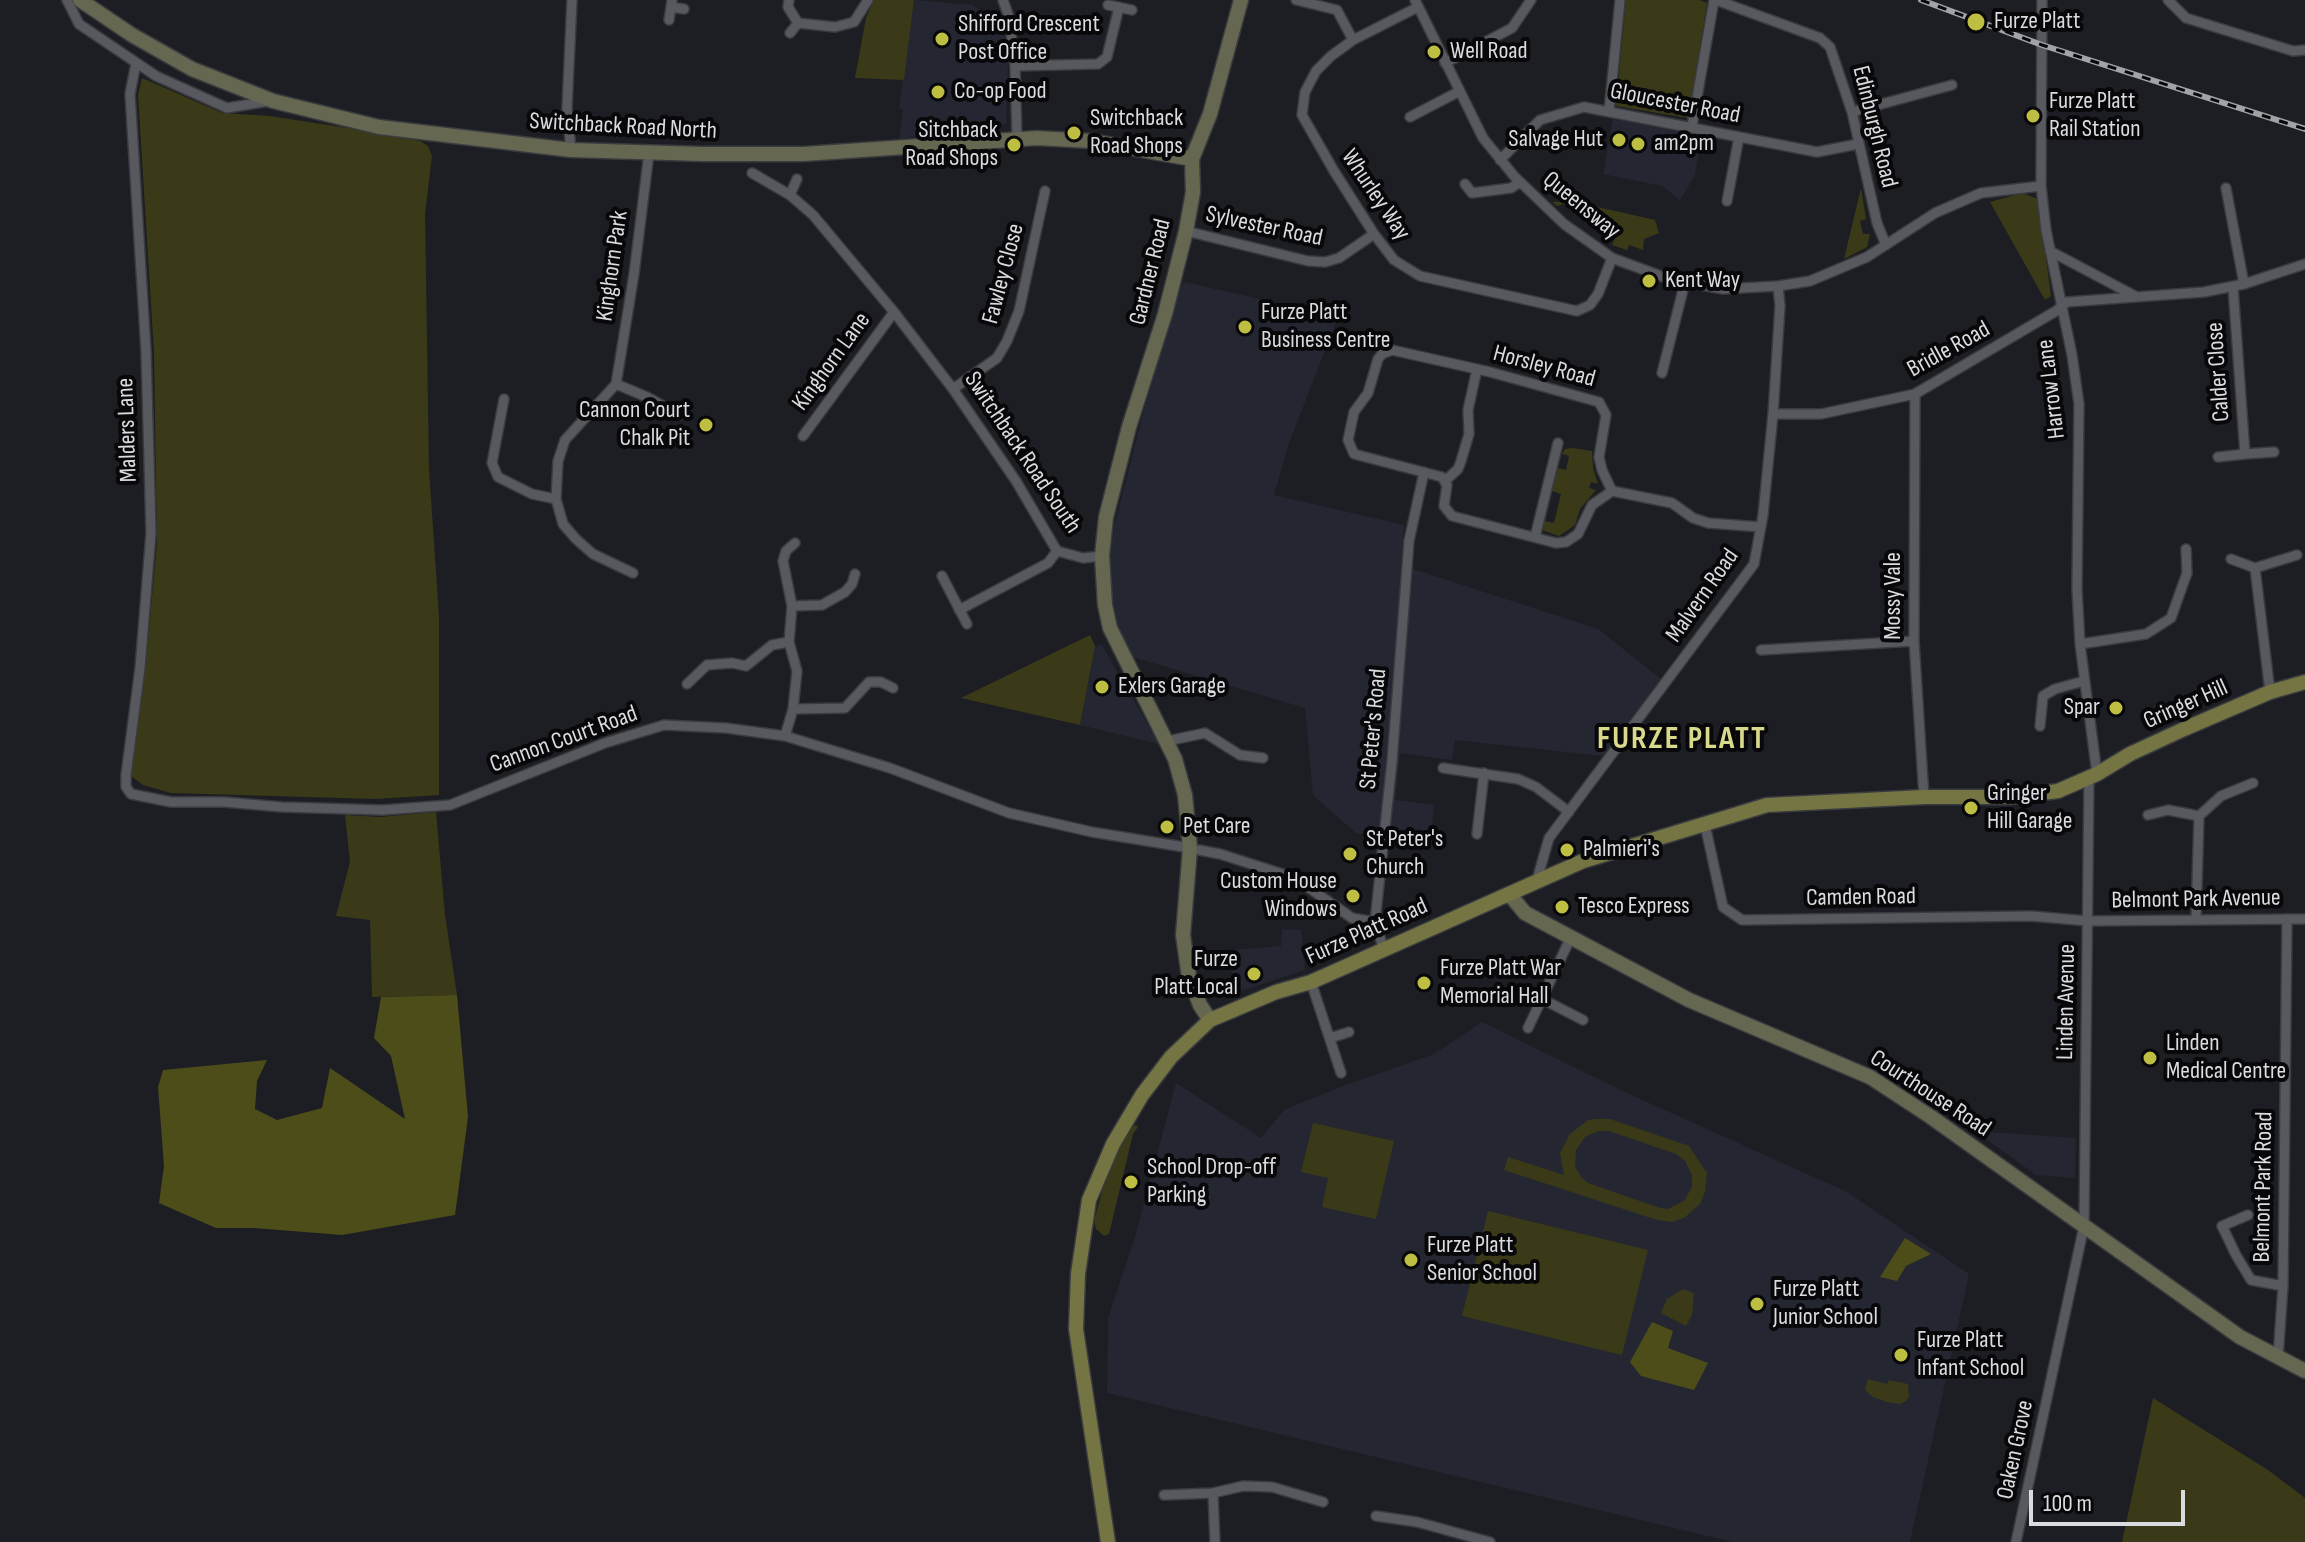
<!DOCTYPE html>
<style>
body{margin:0}
#map{position:relative;width:2305px;height:1542px;overflow:hidden;background:#1d1e23;font-family:"Sofia Sans Condensed",sans-serif}
canvas{display:block}
.scale{position:absolute;left:2029px;top:1490px;width:156px;height:36px;box-sizing:border-box;border:4px solid #dbdce0;border-top:0;padding-left:10px;font-size:24px;line-height:28px;white-space:nowrap;color:#dbdce0;-webkit-text-stroke:6px #08080a;paint-order:stroke}
</style>
<div id="map">
<canvas width="2305" height="1542"></canvas>
<div class="scale">100 m</div>
</div>
<script>
const g = document.querySelector('canvas').getContext('2d');
g.lineJoin = 'round';
function fill(path, color) {
  g.fillStyle = color;
  g.fill(path, 'evenodd');
}
function shape(rows) {
  const path = new Path2D();
  for (const r of rows) {
    path.moveTo(r[0], r[1]);
    for (let i = 2; i < r.length; i += 2) path.lineTo(r[i], r[i + 1]);
  }
  return path;
}
function stroke(path, color, width, dash) {
  g.strokeStyle = color;
  g.lineWidth = width;
  g.lineCap = dash ? 'butt' : 'round';
  g.setLineDash(dash || []);
  g.stroke(path);
}
function drawText(font, color, halo, rows, align = 'center') {
  g.font = font + ' "Sofia Sans Condensed",sans-serif';
  g.lineWidth = 8;
  g.setLineDash([]);
  g.textBaseline = 'middle';
  g.strokeStyle = halo;
  g.fillStyle = color;
  for (const [text, x, y, turn = 0] of rows) {
    g.save();
    g.translate(x, y);
    g.rotate((+turn || 0) * Math.PI / 180);
    g.textAlign = isNaN(turn) ? turn : align;
    if (halo) g.strokeText(text, 0, 0);
    g.fillText(text, 0, 0);
    g.restore();
  }
}
const built = shape([
 [914,0,973,5,987,15,995,11,1005,38,1008,62,1006,124,899,139,903,110,899,108],
 [1613,119,1701,136,1695,176,1680,200,1662,186,1603,174],
 [1185,282,1338,317,1289,443,1274,495,1404,525,1401,565,1598,629,1661,679,1603,756,1455,740,1452,760,1400,753,1395,800,1434,805,1431,840,1357,834,1313,795,1305,708,1133,657,1120,633,1107,572,1114,527,1142,418,1178,290],
 [1102,645,1159,744,1080,725,1095,646],
 [1282,929,1301,930,1305,970,1232,994,1232,950,1281,946],
 [1482,1022,1627,1093,1847,1192,1969,1274,1910,1542,1733,1542,1107,1393,1108,1318,1135,1237,1176,1083,1261,1138,1284,1110,1346,1085,1434,1054],
 [1975,1131,2076,1138,2075,1178,2036,1175]
]);
const green = shape([
 [874,0,914,0,904,80,855,78,866,18],
 [1626,0,1699,0,1707,3,1688,118,1616,106],
 [142,78,222,113,270,116,386,134,420,141,428,146,432,156,425,214,429,469,439,617,439,795,375,799,171,793,143,785,131,776,145,673,157,543,154,353,138,95],
 [1861,188,1866,219,1860,221,1863,234,1870,234,1867,247,1844,259],
 [2022,193,2038,199,2051,296,2045,300,1990,202],
 [1571,201,1655,220,1659,233,1644,239,1643,250,1629,245,1627,250,1612,245,1615,238,1563,204,1557,206,1552,202],
 [1573,448,1592,451,1593,468,1598,484,1591,482,1589,488,1596,490,1580,509,1575,525,1559,536,1542,530,1544,521,1554,523,1561,494,1552,491,1551,486,1558,468,1566,470,1569,456,1562,454,1565,449],
 [1090,635,1095,646,1080,725,961,698],
 [436,812,445,915,457,995,372,997,370,920,336,916,350,862,345,815,380,817],
 [1597,1119,1610,1119,1689,1146,1707,1173,1705,1192,1700,1204,1684,1218,1672,1222,1657,1220,1504,1170,1508,1157,1564,1175,1560,1153,1570,1134,1588,1120],
 [1598,1131,1609,1131,1676,1154,1685,1161,1692,1175,1692,1187,1684,1201,1668,1209,1660,1208,1588,1183,1582,1178,1575,1167,1576,1150,1585,1137],
 [1313,1123,1394,1141,1376,1219,1322,1207,1328,1178,1301,1172],
 [1136,1125,1138,1127,1133,1134,1109,1234,1104,1236,1096,1229,1094,1221,1105,1181,1127,1129],
 [1488,1211,1648,1250,1622,1355,1462,1316],
 [1683,1289,1694,1293,1692,1315,1686,1326,1661,1313,1667,1299],
 [1868,1379,1887,1384,1889,1380,1908,1384,1909,1396,1906,1401,1900,1404,1887,1402,1873,1397,1865,1390],
 [2153,1398,2268,1470,2305,1498,2305,1542,2122,1542]
]);
const forest = shape([
 [457,995,468,1117,455,1215,342,1235,254,1228,216,1228,159,1203,164,1166,158,1087,163,1070,267,1060,257,1081,255,1109,277,1120,322,1108,330,1068,405,1119,391,1056,374,1038,381,997],
 [1905,1238,1931,1254,1906,1266,1897,1281,1880,1277],
 [1652,1322,1673,1331,1668,1348,1708,1363,1694,1390,1641,1376,1630,1362]
]);
const street = shape([
 [67,0,79,24,156,76,227,108,269,101],
 [789,0,788,7,798,23,835,27,854,22,868,0],
 [1003,0,1009,17,1015,66,1017,138],
 [1296,0,1337,10,1353,40],
 [1415,0,1483,138,1514,176,1564,224,1612,258,1669,279,1723,289,1778,286,1810,281,1867,257,1935,213,1981,193,2041,186],
 [1716,0,1820,38,1830,47,1852,112,1877,223,1886,245],
 [2042,0,2041,186,2046,230,2072,355,2079,404,2077,589,2080,644,2097,774],
 [2168,0,2186,18,2293,51,2305,50],
 [1108,5,1132,10],
 [671,7,684,9],
 [1418,7,1353,40,1331,56,1316,71,1305,92,1302,115,1334,171,1374,234,1394,260,1420,276,1577,311,1590,305,1598,294,1612,258],
 [669,20,672,0],
 [790,33,798,23],
 [136,63,130,94,146,351,151,533,140,668,126,775,126,787,131,794,171,802,224,802,282,807,383,810,450,805,605,743,664,725,726,728,785,736,890,768,1009,813,1092,832,1190,848],
 [1445,63,1512,28,1531,0],
 [1015,66,1098,64,1107,57,1119,7],
 [1609,112,1620,0],
 [1852,112,1952,85],
 [1410,117,1458,92],
 [1692,126,1714,0],
 [571,150,567,108,572,0],
 [1500,160,1540,120,1584,107,1817,152,1858,144],
 [752,173,790,195,797,179],
 [1465,184,1472,193,1511,188,1520,182],
 [2226,188,2244,284],
 [790,195,813,215,894,312,953,389,1016,481,1057,551,1083,558,1102,556],
 [1727,201,1739,137],
 [1186,231,1308,261,1325,262,1339,258,1374,234],
 [2050,251,2135,296],
 [1392,350,1490,372,1599,402,1606,415,1599,457,1602,470,1612,491,1592,505,1578,534,1566,542,1556,543,1452,516,1444,506,1447,485,1442,477,1354,454,1348,440,1354,412,1368,393,1378,359,1382,354,1392,350],
 [1662,373,1685,282],
 [616,384,647,397,679,415],
 [953,389,997,358,1007,341,1019,311,1045,191],
 [1915,394,1914,641,1924,797],
 [504,399,492,463,498,477,532,494,556,499,563,524,576,539,593,554,633,573],
 [1773,414,1821,414,1915,394,2056,311,2067,302,2204,292,2244,284,2305,264],
 [803,436,894,312],
 [2245,454,2274,452],
 [2218,457,2245,454,2233,287],
 [1446,480,1458,469,1461,461,1469,434,1468,410,1477,369],
 [1612,491,1672,503,1693,518,1708,523,1761,527],
 [556,499,558,461,565,440,616,384,634,274,649,153],
 [1535,537,1558,443],
 [2231,559,2255,568],
 [942,576,967,624],
 [792,606,822,605,845,592,852,584,855,574],
 [959,610,1048,563,1057,551],
 [2080,644,2146,634,2171,618,2187,573,2186,549],
 [1761,650,1914,641],
 [687,684,707,665,732,663,746,666,772,645,789,642],
 [2270,692,2255,568,2297,555],
 [793,709,845,708,869,682,881,682,893,688],
 [2040,726,2043,696,2055,689,2084,681],
 [785,736,793,709,797,671,789,642,792,606,783,561,786,551,795,543],
 [1167,741,1205,733,1240,755,1263,758],
 [1443,768,1518,779,1536,787,1569,812],
 [2148,815,2168,810,2199,816],
 [1705,825,1723,907,1742,920,2031,916,2088,921,2305,919],
 [1477,834,1484,773],
 [1199,850,1220,854,1295,878,1352,918,1375,922],
 [1536,883,1549,838,1754,564,1763,515,1773,414,1780,306,1778,286],
 [2196,919,2199,816,2221,796,2253,783],
 [1384,950,1375,922,1392,761,1409,541,1424,472],
 [1311,982,1341,1073],
 [1542,999,1583,1020],
 [1528,1028,1570,939],
 [1330,1038,1349,1032],
 [2248,1215,2222,1226,2236,1255,2251,1280,2283,1286],
 [2278,1358,2283,1286,2287,919],
 [1164,1495,1213,1493],
 [1376,1516,1417,1522,1490,1542],
 [1215,1542,1213,1493,1243,1486,1272,1487,1323,1502],
 [2016,1542,2084,1226,2089,778]
]);
const secondary = shape([
 [80,0,132,35,192,69,273,101,379,127,571,150,702,154,804,154,1037,138,1091,141,1192,159],
 [1510,895,1525,913,1689,1000,1870,1077,1931,1117,2240,1337,2305,1371],
 [1210,1020,1200,1005,1189,977,1183,935,1190,848,1185,795,1175,759,1110,628,1105,605,1102,556,1106,517,1129,427,1165,314,1186,231,1193,192,1192,159,1210,114,1241,0]
]);
const primary = shape([
 [1108,1542,1076,1329,1078,1274,1089,1200,1113,1144,1142,1095,1171,1057,1210,1020,1276,992,1311,982,1583,861,1767,805,1924,797,2010,797,2058,791,2097,774,2130,754,2184,729,2270,692,2305,682]
]);
const rail = shape([
 [1921,0,2042,45,2305,129]
]);
const markers = [
 [1976,22,10,"#bebf42"],
 [942,39,8,"#bebf42"],
 [1434,52,8,"#bebf42"],
 [938,92,8,"#bebf42"],
 [2033,116,8,"#bebf42"],
 [1074,133,8,"#bebf42"],
 [1619,140,8,"#bebf42"],
 [1638,144,8,"#bebf42"],
 [1014,145,8,"#bebf42"],
 [1649,281,8,"#bebf42"],
 [1245,327,8,"#bebf42"],
 [706,425,8,"#bebf42"],
 [1102,687,8,"#bebf42"],
 [2116,708,8,"#bebf42"],
 [1971,808,8,"#bebf42"],
 [1167,827,8,"#bebf42"],
 [1567,850,8,"#bebf42"],
 [1350,854,8,"#bebf42"],
 [1353,896,8,"#bebf42"],
 [1562,907,8,"#bebf42"],
 [1254,974,8,"#bebf42"],
 [1424,983,8,"#bebf42"],
 [2150,1058,8,"#bebf42"],
 [1131,1182,8,"#bebf42"],
 [1411,1260,8,"#bebf42"],
 [1757,1304,8,"#bebf42"],
 [1901,1355,8,"#bebf42"]
];
const poiNames = [
 ["Furze Platt",1994,22],
 ["Shifford Crescent",958,25],
 ["Post Office",958,53],
 ["Well Road",1450,52],
 ["Co-op Food",954,92],
 ["Furze Platt",2049,102],
 ["Rail Station",2049,130],
 ["Switchback",1090,119],
 ["Road Shops",1090,147],
 ["Sitchback",998,131,"right"],
 ["Road Shops",998,159,"right"],
 ["Salvage Hut",1603,140,"right"],
 ["am2pm",1654,144],
 ["Kent Way",1665,281],
 ["Furze Platt",1261,313],
 ["Business Centre",1261,341],
 ["Cannon Court",690,411,"right"],
 ["Chalk Pit",690,439,"right"],
 ["Exlers Garage",1118,687],
 ["Spar",2100,708,"right"],
 ["Gringer",1987,794],
 ["Hill Garage",1987,822],
 ["Pet Care",1183,827],
 ["St Peter's",1366,840],
 ["Church",1366,868],
 ["Palmieri's",1583,850],
 ["Custom House",1337,882,"right"],
 ["Windows",1337,910,"right"],
 ["Tesco Express",1578,907],
 ["Furze",1238,960,"right"],
 ["Platt Local",1238,988,"right"],
 ["Furze Platt War",1440,969],
 ["Memorial Hall",1440,997],
 ["Linden",2166,1044],
 ["Medical Centre",2166,1072],
 ["School Drop-off",1147,1168],
 ["Parking",1147,1196],
 ["Furze Platt",1427,1246],
 ["Senior School",1427,1274],
 ["Furze Platt",1773,1290],
 ["Junior School",1773,1318],
 ["Furze Platt",1917,1341],
 ["Infant School",1917,1369]
];
const streetNames = [
 ["Gloucester Road",1675,104,11],
 ["Switchback Road North",623,127,3],
 ["Edinburgh Road",1874,127,76],
 ["Whurley Way",1375,195,56],
 ["Queensway",1581,206,39],
 ["Sylvester Road",1264,227,12],
 ["Kinghorn Park",613,266,-82],
 ["Gardner Road",1151,272,-76],
 ["Fawley Close",1004,274,-75],
 ["Bridle Road",1949,350,-29],
 ["Kinghorn Lane",832,362,-54],
 ["Horsley Road",1544,367,15],
 ["Calder Close",2219,372,-94],
 ["Harrow Lane",2052,389,-97],
 ["Malders Lane",128,430,-92],
 ["Switchback Road South",1022,453,56],
 ["Malvern Road",1703,596,-55],
 ["Mossy Vale",1894,596,-90],
 ["Gringer Hill",2186,705,-24],
 ["St Peter's Road",1374,729,-85],
 ["Cannon Court Road",564,740,-20],
 ["Camden Road",1861,898,-1],
 ["Belmont Park Avenue",2196,900,-1],
 ["Furze Platt Road",1367,932,-24],
 ["Linden Avenue",2067,1002,-89],
 ["Courthouse Road",1930,1094,33],
 ["Belmont Park Road",2264,1187,-89],
 ["Oaken Grove",2016,1450,-78]
];
const districtNames = [
 ["FURZE PLATT",1682,740]
];
fill(built, '#242731');
fill(green, '#3a3a18');
fill(forest, '#4d4d19');
stroke(street, '#3a3b3f', 12);
stroke(secondary, '#3a3b3f', 17);
stroke(primary, '#3a3b3f', 17);
stroke(street, '#57595e', 9);
stroke(secondary, '#656750', 14);
stroke(primary, '#747543', 14);
stroke(rail, '#a2a3a7', 6);
stroke(rail, '#08080a', 3, [9]);
for (const [x, y, r, color] of markers) {
  const dot = new Path2D();
  dot.arc(x, y, r, 0, 2 * Math.PI);
  g.fillStyle = color;
  g.fill(dot);
  stroke(dot, '#08080a', 3);
}
drawText('24px', '#dbdce0', '#08080a', poiNames, 'left');
drawText('24px', '#dbdce0', '#08080a', streetNames);
g.letterSpacing = '2px';
drawText('bold 32px', '#d8d98b', '#08080a', districtNames);
g.letterSpacing = '0px';
</script>
